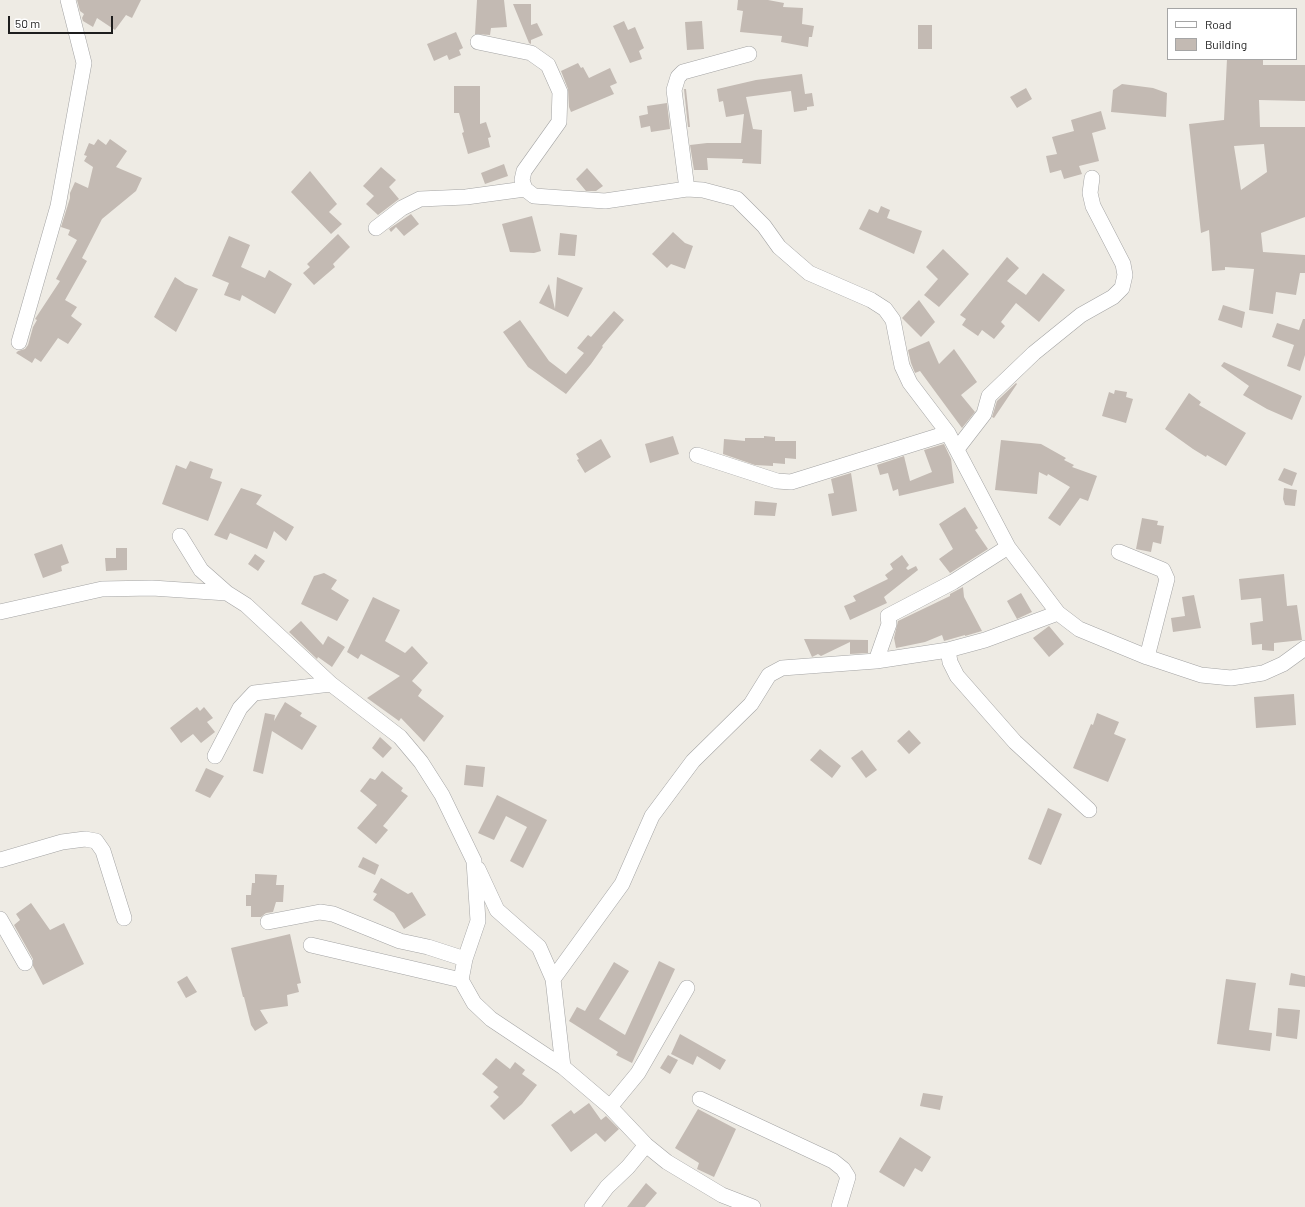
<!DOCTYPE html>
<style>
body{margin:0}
#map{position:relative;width:1305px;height:1207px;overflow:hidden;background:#eeebe4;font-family:Barlow,sans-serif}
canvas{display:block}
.legend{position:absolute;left:1167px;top:8px;width:130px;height:52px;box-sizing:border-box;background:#fff;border:1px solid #a5a5a5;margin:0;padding:5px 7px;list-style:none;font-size:12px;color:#1d1d1d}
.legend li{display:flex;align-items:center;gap:8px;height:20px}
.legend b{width:20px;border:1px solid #a5a5a5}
.scale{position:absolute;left:8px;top:16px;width:105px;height:18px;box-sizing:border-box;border:2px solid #1d1d1d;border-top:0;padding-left:5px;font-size:12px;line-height:14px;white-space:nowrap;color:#1d1d1d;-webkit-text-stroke:3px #fff;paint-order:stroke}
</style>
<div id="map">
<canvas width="1305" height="1207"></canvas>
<ul class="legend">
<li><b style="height:5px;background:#fff"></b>Road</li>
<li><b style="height:11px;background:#c3bab3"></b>Building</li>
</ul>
<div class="scale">50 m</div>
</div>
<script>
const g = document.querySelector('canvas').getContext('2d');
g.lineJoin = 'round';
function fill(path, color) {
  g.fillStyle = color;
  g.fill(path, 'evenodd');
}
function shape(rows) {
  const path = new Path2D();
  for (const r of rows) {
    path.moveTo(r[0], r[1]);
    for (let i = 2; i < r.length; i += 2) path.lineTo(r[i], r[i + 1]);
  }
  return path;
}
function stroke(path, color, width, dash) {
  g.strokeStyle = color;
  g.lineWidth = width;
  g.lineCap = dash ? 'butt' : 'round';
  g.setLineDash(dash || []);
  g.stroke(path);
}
const building = shape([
 [77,0,141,0,132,18,126,15,115,30,97,18,93,27,83,21,82,18,84,14,80,11],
 [477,0,504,0,507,27,491,28,490,35,475,34],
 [738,0,768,0,784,3,783,7,803,8,802,24,814,26,812,37,809,37,808,47,781,42,782,36,740,32,743,11,737,10],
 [513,4,531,4,531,25,537,23,543,35,531,40,531,44,529,43],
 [624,21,628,30,635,27,644,48,639,51,642,59,630,63,613,26],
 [702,21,704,49,687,50,685,22],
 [918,25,932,25,932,49,918,49],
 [456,32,463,48,459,50,461,55,449,60,447,55,434,61,427,44],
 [1227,59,1263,59,1263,65,1305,65,1305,101,1259,100,1260,127,1305,127,1305,217,1261,233,1263,252,1305,255,1305,273,1300,273,1296,295,1276,292,1273,314,1249,310,1254,269,1225,267,1225,270,1212,271,1209,230,1201,233,1189,124,1224,120],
 [1264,144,1267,172,1241,190,1234,146],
 [578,63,581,68,583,67,589,78,610,68,617,83,610,86,614,94,571,112,569,107,568,89,561,71],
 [802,74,805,94,812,93,814,106,807,107,807,110,794,112,791,91,746,97,753,129,762,130,761,164,742,163,743,159,707,158,708,170,694,170,690,145,707,143,741,143,744,114,726,117,723,101,719,102,717,89,756,80],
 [1122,84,1153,88,1167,93,1166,117,1111,112,1113,90],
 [454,86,480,86,480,124,486,122,491,137,488,138,490,147,468,154,462,133,464,132,459,113,454,113],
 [1026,88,1032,99,1017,108,1010,97],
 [684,89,686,89,690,127,688,127],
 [667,103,670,129,651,132,650,126,641,128,639,116,648,114,647,106],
 [1101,111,1106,129,1092,133,1099,161,1079,166,1082,174,1064,179,1061,170,1050,173,1046,156,1057,154,1052,137,1074,131,1071,120],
 [98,139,106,145,110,139,127,151,116,167,142,178,136,191,102,219,82,258,87,261,65,300,77,307,71,316,82,324,68,344,58,338,41,362,35,358,32,363,16,353,18,351,25,349,28,345,33,327,37,320,35,319,60,281,56,279,77,240,68,235,70,230,61,227,70,198,70,193,75,182,88,188,93,167,84,161,87,156,84,155,89,143,94,145],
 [504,164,508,176,485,184,481,173],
 [381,167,396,180,389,187,399,199,378,215,366,204,374,196,363,186],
 [587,168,603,186,596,191,586,191,576,179],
 [310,171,337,204,329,212,342,224,331,234,291,192],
 [881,206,890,210,887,218,922,231,914,254,859,229,869,209,878,213],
 [411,214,419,224,404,236,396,227,391,232,389,229],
 [532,216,541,251,534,253,510,252,502,224],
 [673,232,685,243,693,246,685,269,671,264,667,268,652,254],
 [560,233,577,235,575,256,558,255],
 [338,234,350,247,333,264,335,267,314,285,303,273,310,267,307,264],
 [229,236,250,245,241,267,265,278,269,270,292,284,275,314,242,295,240,301,224,295,229,283,212,276],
 [943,249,969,274,939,307,924,295,938,279,926,267],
 [1007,257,1019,268,1007,281,1026,295,1043,273,1065,290,1039,322,1016,303,1001,322,1005,326,994,339,982,330,978,336,962,325,966,319,960,315],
 [175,277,185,284,198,289,176,332,154,317],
 [557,277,583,288,568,317,539,303,549,284,555,309],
 [919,300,935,322,921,337,902,318],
 [1223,305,1245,312,1242,328,1218,320],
 [614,311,624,320,602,346,603,347,591,364,566,394,528,367,503,332,520,320,549,361,566,374,584,353,577,348,588,335,591,337],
 [1303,319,1305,319,1305,355,1300,371,1287,366,1294,345,1272,337,1277,323,1299,330],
 [929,341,939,364,954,349,977,382,961,395,975,412,962,428,920,371,915,373,911,363,908,350],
 [1224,362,1302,396,1292,420,1267,409,1243,395,1249,386,1221,366],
 [1016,383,1017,384,994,418,992,417,997,401],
 [1115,390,1127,392,1126,397,1133,399,1126,423,1102,416,1109,392,1114,394],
 [1189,393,1201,402,1199,405,1246,433,1226,466,1207,455,1206,457,1193,449,1165,429],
 [673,436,679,454,650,463,645,444],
 [764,436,775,437,775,441,796,441,796,459,785,458,785,464,773,463,773,466,755,465,723,454,724,439,745,441,745,438,764,438],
 [601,439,611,457,585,473,577,460,579,459,576,454],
 [1001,440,1041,444,1066,458,1064,460,1074,465,1072,467,1097,476,1088,501,1080,498,1060,526,1048,518,1070,487,1048,474,1047,476,1039,472,1037,494,995,490],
 [944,444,951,459,954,483,899,496,898,489,893,491,888,473,880,475,877,465,904,456,910,481,932,472,924,450],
 [190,461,213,469,210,478,222,482,208,521,162,504,176,465,186,469],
 [1284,468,1297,473,1292,486,1278,480],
 [851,473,857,511,832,516,828,494,834,493,831,479],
 [241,488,262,495,256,504,294,527,286,541,274,531,267,549,230,533,227,540,214,535],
 [1284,488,1297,490,1295,506,1285,505,1283,499],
 [755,501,777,503,775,516,754,515],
 [965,507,978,528,975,530,988,549,950,573,939,559,953,549,939,524],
 [1142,518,1158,521,1157,525,1164,526,1161,544,1153,542,1151,552,1136,549],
 [62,544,69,563,61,566,62,571,43,578,34,554],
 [116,548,127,548,127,570,106,571,105,558,116,558],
 [255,554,265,561,258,571,248,564],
 [902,555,909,565,906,568,908,570,916,566,918,570,884,597,887,603,850,620,844,606,856,601,853,596,888,579,885,575,893,569,890,564],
 [324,573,337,580,331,589,349,600,337,621,301,604,314,576],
 [1284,574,1287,606,1297,605,1302,640,1274,643,1274,651,1262,650,1262,644,1252,645,1250,623,1263,621,1261,598,1241,600,1239,579],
 [963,587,964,597,982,631,965,636,965,635,944,641,942,635,925,642,896,648,894,638,898,621,950,596,950,594],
 [1021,593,1032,612,1017,619,1007,601],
 [1194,595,1201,628,1173,632,1171,618,1185,616,1182,597],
 [373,597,400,610,385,641,405,653,412,646,428,663,412,681,422,690,418,696,444,716,424,742,401,718,399,721,367,698,400,676,361,654,358,659,347,652],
 [301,621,323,645,328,636,345,647,332,667,318,657,317,659,289,632],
 [1049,626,1064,644,1049,657,1033,638],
 [804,639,868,640,868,653,850,654,850,642,821,656,818,654,812,657],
 [1294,694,1296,725,1256,728,1254,697],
 [285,702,302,713,300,716,317,726,302,750,272,731,263,774,253,771,265,713,275,715,274,721],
 [197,707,200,711,204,707,213,718,207,722,215,732,201,743,193,734,181,743,170,728],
 [1097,713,1119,722,1114,734,1126,739,1108,782,1073,768,1091,724,1093,725],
 [909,730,921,743,909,754,897,741],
 [380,737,392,748,383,758,372,748],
 [820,749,841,766,832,778,810,760],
 [862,750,877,770,866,778,851,758],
 [466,765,485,767,483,787,464,785],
 [206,768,224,776,210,798,195,791],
 [382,771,403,788,401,791,408,796,383,826,388,830,376,844,357,828,377,805,360,791,370,778,375,780],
 [497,795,547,820,523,868,510,861,527,827,506,816,494,840,478,833],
 [1048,808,1062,814,1041,865,1028,859],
 [363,857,379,865,375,875,358,867],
 [255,874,277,875,276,885,284,885,283,902,276,902,273,912,266,913,261,917,251,917,251,906,246,906,246,895,251,895,252,883,255,883],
 [381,878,408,894,412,892,426,915,404,929,394,913,373,900,377,894,373,892],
 [31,903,50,930,64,923,84,964,43,985,33,966,33,959,14,925,20,920,16,914],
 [290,934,301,983,297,984,299,992,287,995,288,1006,260,1010,268,1023,255,1031,251,1025,244,997,243,997,231,948],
 [659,961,675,969,632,1063,616,1055,618,1052,569,1021,577,1007,585,1011,614,962,629,971,599,1019,625,1035],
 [1291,973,1305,976,1305,987,1289,985],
 [187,976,197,992,186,998,177,982],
 [1226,979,1256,983,1249,1030,1272,1033,1270,1051,1217,1044],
 [1278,1008,1300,1010,1297,1039,1276,1036],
 [680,1034,726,1060,720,1070,697,1056,693,1065,671,1054],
 [668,1055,678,1060,670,1074,660,1068],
 [496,1058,510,1069,515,1062,525,1070,522,1074,537,1085,522,1104,504,1120,490,1106,499,1097,493,1092,498,1087,482,1074],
 [923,1093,943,1096,940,1110,920,1106],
 [589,1103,601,1120,606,1116,619,1129,605,1142,596,1133,571,1152,551,1125,571,1110,574,1114],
 [698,1109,736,1129,714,1177,697,1169,699,1163,675,1148],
 [900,1137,931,1157,922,1172,915,1168,904,1187,879,1172],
 [646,1183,657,1193,645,1207,627,1207]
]);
const street = shape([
 [478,42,531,53,548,65,560,92,559,122,524,171,522,180,525,189,534,196,605,201,687,189,703,190,737,199,764,226,779,247,809,273,871,300,885,309,893,320,902,366,910,383,948,433,1008,547,1058,613,1079,629,1147,657,1201,675,1231,678,1263,673,1283,664,1305,648],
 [687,189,674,90,678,77,683,72,749,54],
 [376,228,402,208,420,199,466,197,525,189],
 [19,342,58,206,84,63,68,0],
 [957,449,984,414,989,396,1034,353,1081,315,1113,297,1122,288,1125,275,1123,264,1093,206,1090,193,1092,178],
 [697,455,777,481,791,482,948,433],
 [180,536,201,570,227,593],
 [1119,552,1163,570,1167,579,1147,657],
 [0,612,102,589,152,588,227,593,246,605,331,684,400,737,421,762,442,795,474,861,478,921,465,959,461,980,474,1003,491,1019,563,1067,610,1107,646,1145,667,1162,722,1195,753,1207],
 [948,650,950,662,957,676,1015,742,1089,810],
 [876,661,889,624,888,616,953,582,1008,547],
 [215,756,240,708,254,693,331,684],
 [0,860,62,842,85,839,96,841,103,851,124,918],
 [478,869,497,910,539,947,553,979,563,1067],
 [0,919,25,963],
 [268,922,320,912,333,914,400,941,428,947,465,959],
 [311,945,461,980],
 [553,979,622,884,652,816,693,761,751,704,769,675,782,668,876,661,948,650,985,640,1058,613],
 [700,1099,833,1161,843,1169,848,1177,839,1207],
 [610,1107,638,1073,687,988],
 [592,1207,607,1187,628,1167,646,1145]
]);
fill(building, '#c3bab3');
stroke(street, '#a4a4a4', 16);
stroke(street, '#fff', 15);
</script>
